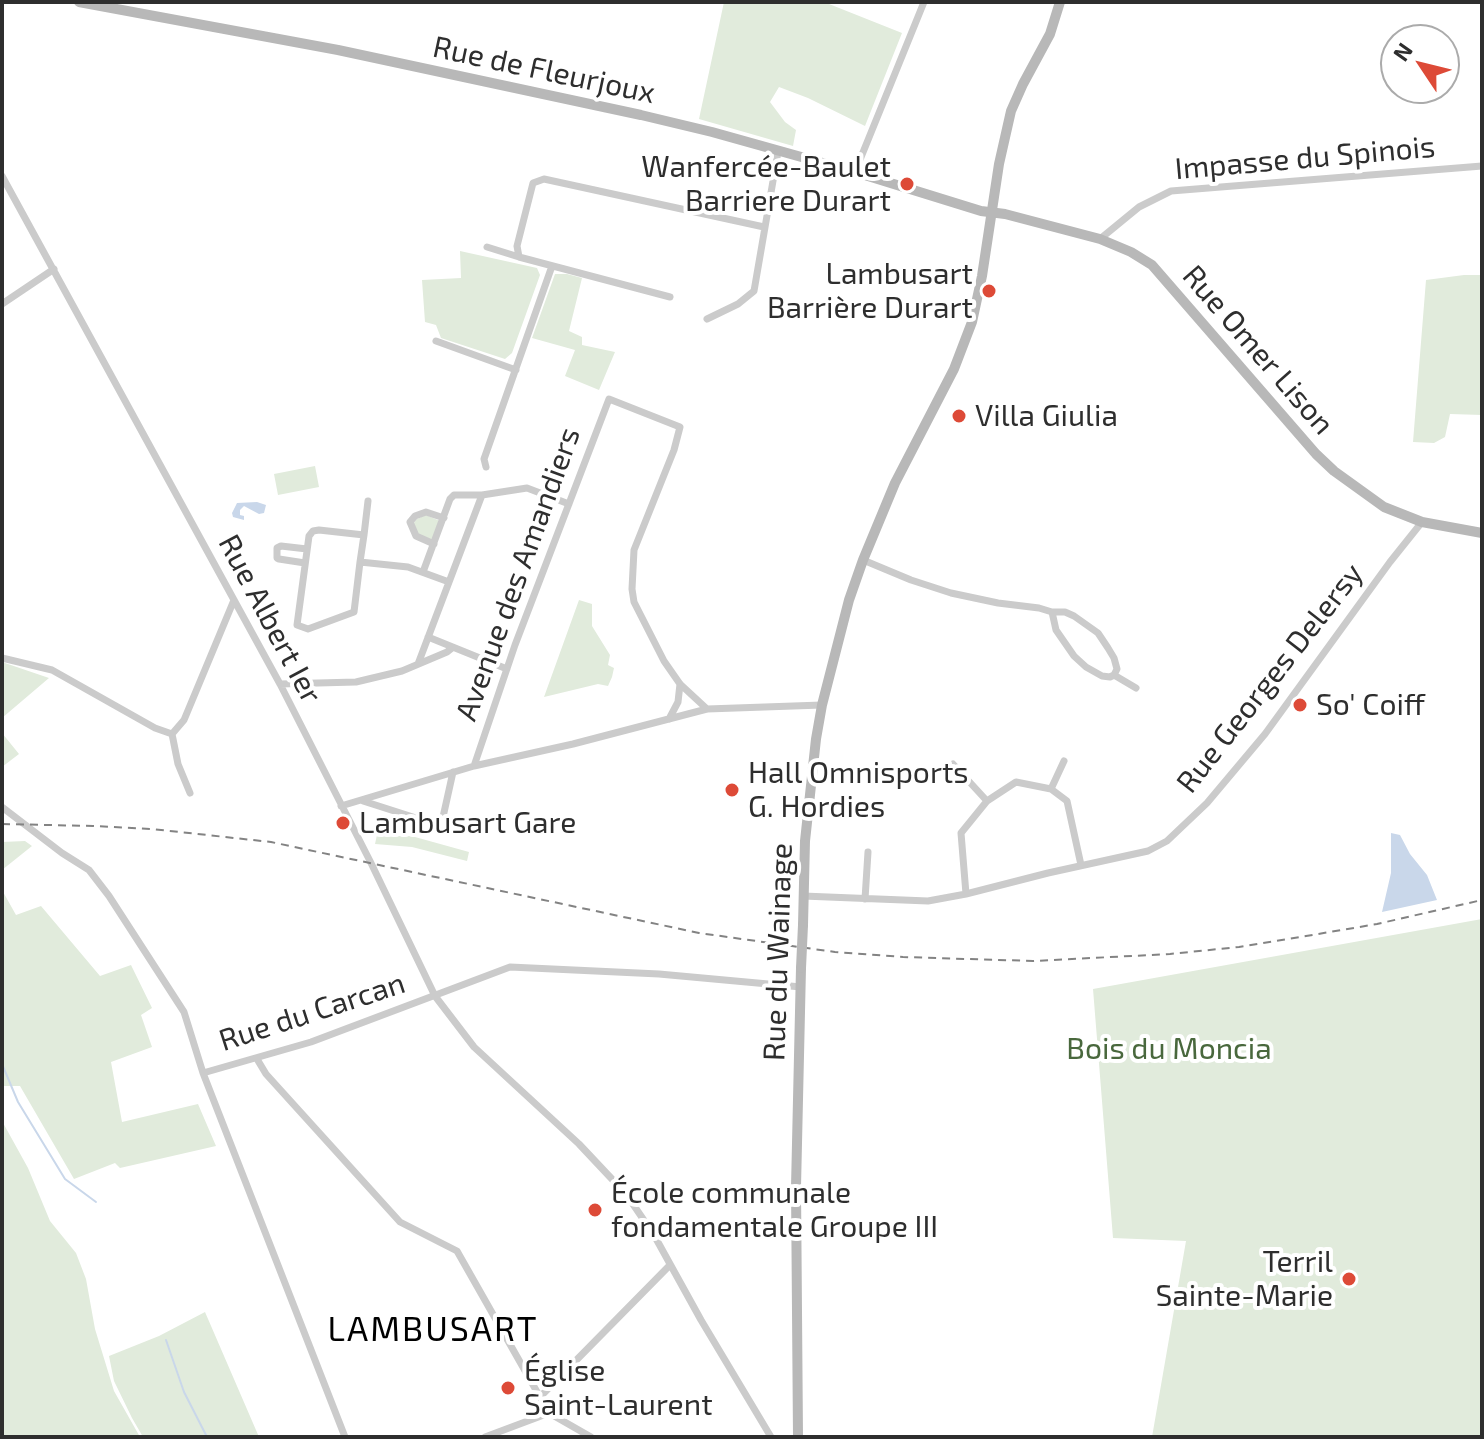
<!DOCTYPE html>
<meta charset="utf-8">
<style>
body{margin:0}
#map{position:relative;width:1484px;height:1439px;overflow:hidden;background:#fff;font-family:"Exo 2",sans-serif}
canvas{display:block}
.frame{position:absolute;inset:0;border:4px solid #2e2e2e;pointer-events:none}
.north{position:absolute;left:1380px;top:24px;width:80px;height:80px;box-sizing:border-box;background:#fff;border:2px solid #ababab;border-radius:50%;rotate:305deg;font-size:22px;font-weight:700;line-height:32px;text-align:center;color:#2e2e2e}
.north::after{content:'';display:block;margin:auto;width:28px;height:36px;background:#dd4a37;clip-path:polygon(50% 0,100% 100%,50% 72%,0 100%)}
</style>
<div id="map">
<canvas width="1484" height="1439"></canvas>
<div class="frame"></div>
<div class="north">N</div>
</div>
<script>
const g = document.querySelector('canvas').getContext('2d');
g.lineJoin = 'round';
function fill(path, color) {
  g.fillStyle = color;
  g.fill(path, 'evenodd');
}
function shape(rows) {
  const path = new Path2D();
  for (const r of rows) {
    path.moveTo(r[0], r[1]);
    for (let i = 2; i < r.length; i += 2) path.lineTo(r[i], r[i + 1]);
  }
  return path;
}
function stroke(path, color, width, dash) {
  g.strokeStyle = color;
  g.lineWidth = width;
  g.lineCap = dash ? 'butt' : 'round';
  g.setLineDash(dash || []);
  g.stroke(path);
}
function drawText(font, color, halo, rows, align = 'center') {
  g.font = font + ' "Exo 2",sans-serif';
  g.lineWidth = 8;
  g.setLineDash([]);
  g.textBaseline = 'middle';
  g.strokeStyle = halo;
  g.fillStyle = color;
  for (const [text, x, y, turn = 0] of rows) {
    g.save();
    g.translate(x, y);
    g.rotate((+turn || 0) * Math.PI / 180);
    g.textAlign = isNaN(turn) ? turn : align;
    if (halo) g.strokeText(text, 0, 0);
    g.fillText(text, 0, 0);
    g.restore();
  }
}
const green = shape([
 [724,2,824,2,902,33,865,126,808,98,779,87,770,102,785,122,796,130,793,146,699,119],
 [460,251,537,268,540,275,512,353,505,359,441,338,436,325,425,322,422,280,461,278],
 [555,274,567,274,582,278,569,331,582,337,582,345,615,352,599,390,565,376,575,350,532,338],
 [1464,275,1482,275,1482,415,1450,414,1445,437,1434,443,1413,442,1426,280],
 [315,466,319,487,278,495,274,474],
 [426,515,440,521,432,541,419,535,413,524,417,519],
 [579,600,592,604,592,626,610,655,608,665,614,668,612,677,608,686,598,684,544,697],
 [2,662,49,678,2,718],
 [2,733,19,754,2,767],
 [380,821,415,837,469,852,467,861,412,847,375,844],
 [25,841,32,846,2,870,2,842],
 [2,890,16,915,41,906,100,976,131,965,152,1008,141,1015,152,1047,111,1062,122,1122,198,1104,216,1146,120,1168,115,1163,74,1179,20,1086,2,1086],
 [1482,919,1482,1437,1152,1437,1186,1241,1113,1238,1093,989],
 [2,1121,28,1168,50,1221,76,1253,86,1279,95,1329,114,1391,140,1437,2,1437],
 [205,1312,259,1437,143,1437,132,1418,114,1381,109,1356,159,1336]
]);
const water = shape([
 [257,502,266,505,264,513,259,514,244,506,240,510,240,515,244,516,244,520,233,517,232,513,237,503],
 [1391,833,1400,835,1410,854,1427,875,1437,900,1382,912,1391,873]
]);
const stream = shape([
 [2,1064,18,1102,65,1179,96,1202],
 [166,1340,184,1392,207,1437]
]);
const street = shape([
 [855,172,924,2],
 [2,176,280,684,371,863,435,996,474,1047,579,1144,626,1194,654,1235,701,1320,771,1437],
 [1100,239,1139,207,1171,191,1482,166],
 [487,247,519,257],
 [670,297,519,257,517,246,533,183,544,179,764,227],
 [2,304,54,269],
 [707,319,738,304,754,291,778,152],
 [436,341,516,370],
 [486,467,484,459,552,266],
 [319,530,364,535,360,562,354,612,308,629,297,625,309,536,313,531,319,530],
 [364,535,368,501],
 [434,544,416,536,410,522,415,516,426,512,444,518],
 [863,560,911,580,951,593,998,603,1039,608,1052,612,1065,612,1074,616,1098,633,1108,648,1114,658,1117,669,1114,675,1110,677,1102,676,1086,667,1074,656,1056,630,1052,612],
 [360,562,408,567,449,582],
 [305,563,279,559,277,558,277,548,281,546,307,549],
 [423,572,450,499,454,495,482,495,527,488,569,504],
 [428,637,507,669],
 [2,658,52,670,155,728,172,734],
 [418,664,482,495],
 [1114,675,1136,688],
 [280,684,356,682,402,671,447,652,452,648],
 [669,719,678,702,680,684],
 [953,764,987,801],
 [474,766,515,645,609,399,680,427,674,450,634,550,632,589,634,602,664,661,680,684,707,709],
 [1051,789,1064,761],
 [190,793,178,764,172,734,184,720,234,600],
 [363,801,441,826,453,772],
 [341,806,474,766,573,744,707,709,822,705],
 [2,807,62,853,89,870,109,896,184,1012,203,1073,345,1437],
 [966,894,961,833,987,801,1016,782,1051,789,1067,801,1081,865],
 [803,896,928,901,966,894,1048,873,1148,851,1167,841,1207,803,1265,734,1390,562,1422,522],
 [865,899,868,852],
 [257,1059,266,1074,400,1222,457,1251,549,1413],
 [203,1073,311,1042,510,967,659,974,801,987],
 [540,1397,670,1265],
 [549,1413,591,1437],
 [485,1437,549,1413]
]);
const secondary = shape([
 [79,2,338,50,641,115,712,132,855,172,981,211,1005,214,1100,239,1131,252,1152,265,1316,454,1334,471,1384,507,1422,522,1482,533],
 [803,925,805,841,816,739,822,705,849,600,863,560,895,483,954,369,972,322,982,276,999,164,1011,111,1023,84,1050,34,1060,2],
 [798,1437,796,1187,801,968]
]);
const rail = shape([
 [2,824,93,826,152,829,271,842,699,933,835,952,903,957,1033,961,1170,954,1239,947,1306,936,1377,924,1482,900]
]);
const secondaryBridge = shape([
 [801,968,803,925]
]);
const markers = [
 [907,184,8,"#dd4a37"],
 [989,291,8,"#dd4a37"],
 [959,416,8,"#dd4a37"],
 [1300,705,8,"#dd4a37"],
 [732,790,8,"#dd4a37"],
 [343,823,8,"#dd4a37"],
 [595,1210,8,"#dd4a37"],
 [1349,1279,8,"#dd4a37"],
 [508,1388,8,"#dd4a37"]
];
const streetNames = [
 ["Rue de Fleurjoux",544,70,12],
 ["Impasse du Spinois",1305,158,-5],
 ["Rue Omer Lison",1258,350,49],
 ["Avenue des Amandiers",518,574,-70],
 ["Rue Albert Ier",270,619,62],
 ["Rue Georges Delersy",1270,678,-52],
 ["Rue du Wainage",778,952,-88],
 ["Rue du Carcan",312,1012,-18]
];
const poiNames = [
 ["Wanfercée-Baulet",891,167,"right"],
 ["Barriere Durart",891,201,"right"],
 ["Lambusart",973,274,"right"],
 ["Barrière Durart",973,308,"right"],
 ["Villa Giulia",975,416],
 ["So' Coiff",1316,705],
 ["Hall Omnisports",748,773],
 ["G. Hordies",748,807],
 ["Lambusart Gare",359,823],
 ["École communale",611,1193],
 ["fondamentale Groupe III",611,1227],
 ["Terril",1333,1262,"right"],
 ["Sainte-Marie",1333,1296,"right"],
 ["Église",524,1371],
 ["Saint-Laurent",524,1405]
];
const parkNames = [
 ["Bois du Moncia",1169,1049]
];
const quarterNames = [
 ["LAMBUSART",433,1330]
];
fill(green, '#e1ebdc');
fill(water, '#c9d7ea');
stroke(stream, '#c9d7ea', 2);
stroke(street, '#cbcbcb', 7);
stroke(secondary, '#b8b8b8', 10);
stroke(rail, '#838383', 2, [8, 6]);
stroke(secondaryBridge, '#b8b8b8', 10);
for (const [x, y, r, color] of markers) {
  const dot = new Path2D();
  dot.arc(x, y, r, 0, 2 * Math.PI);
  g.fillStyle = color;
  g.fill(dot);
  stroke(dot, '#fff', 3);
}
drawText('30px', '#2e2e2e', '#fff', streetNames);
drawText('30px', '#2e2e2e', '#fff', poiNames, 'left');
drawText('30px', '#49683d', '#fff', parkNames);
g.letterSpacing = '2px';
drawText('34px', '#000', '#fff', quarterNames);
g.letterSpacing = '0px';
</script>
